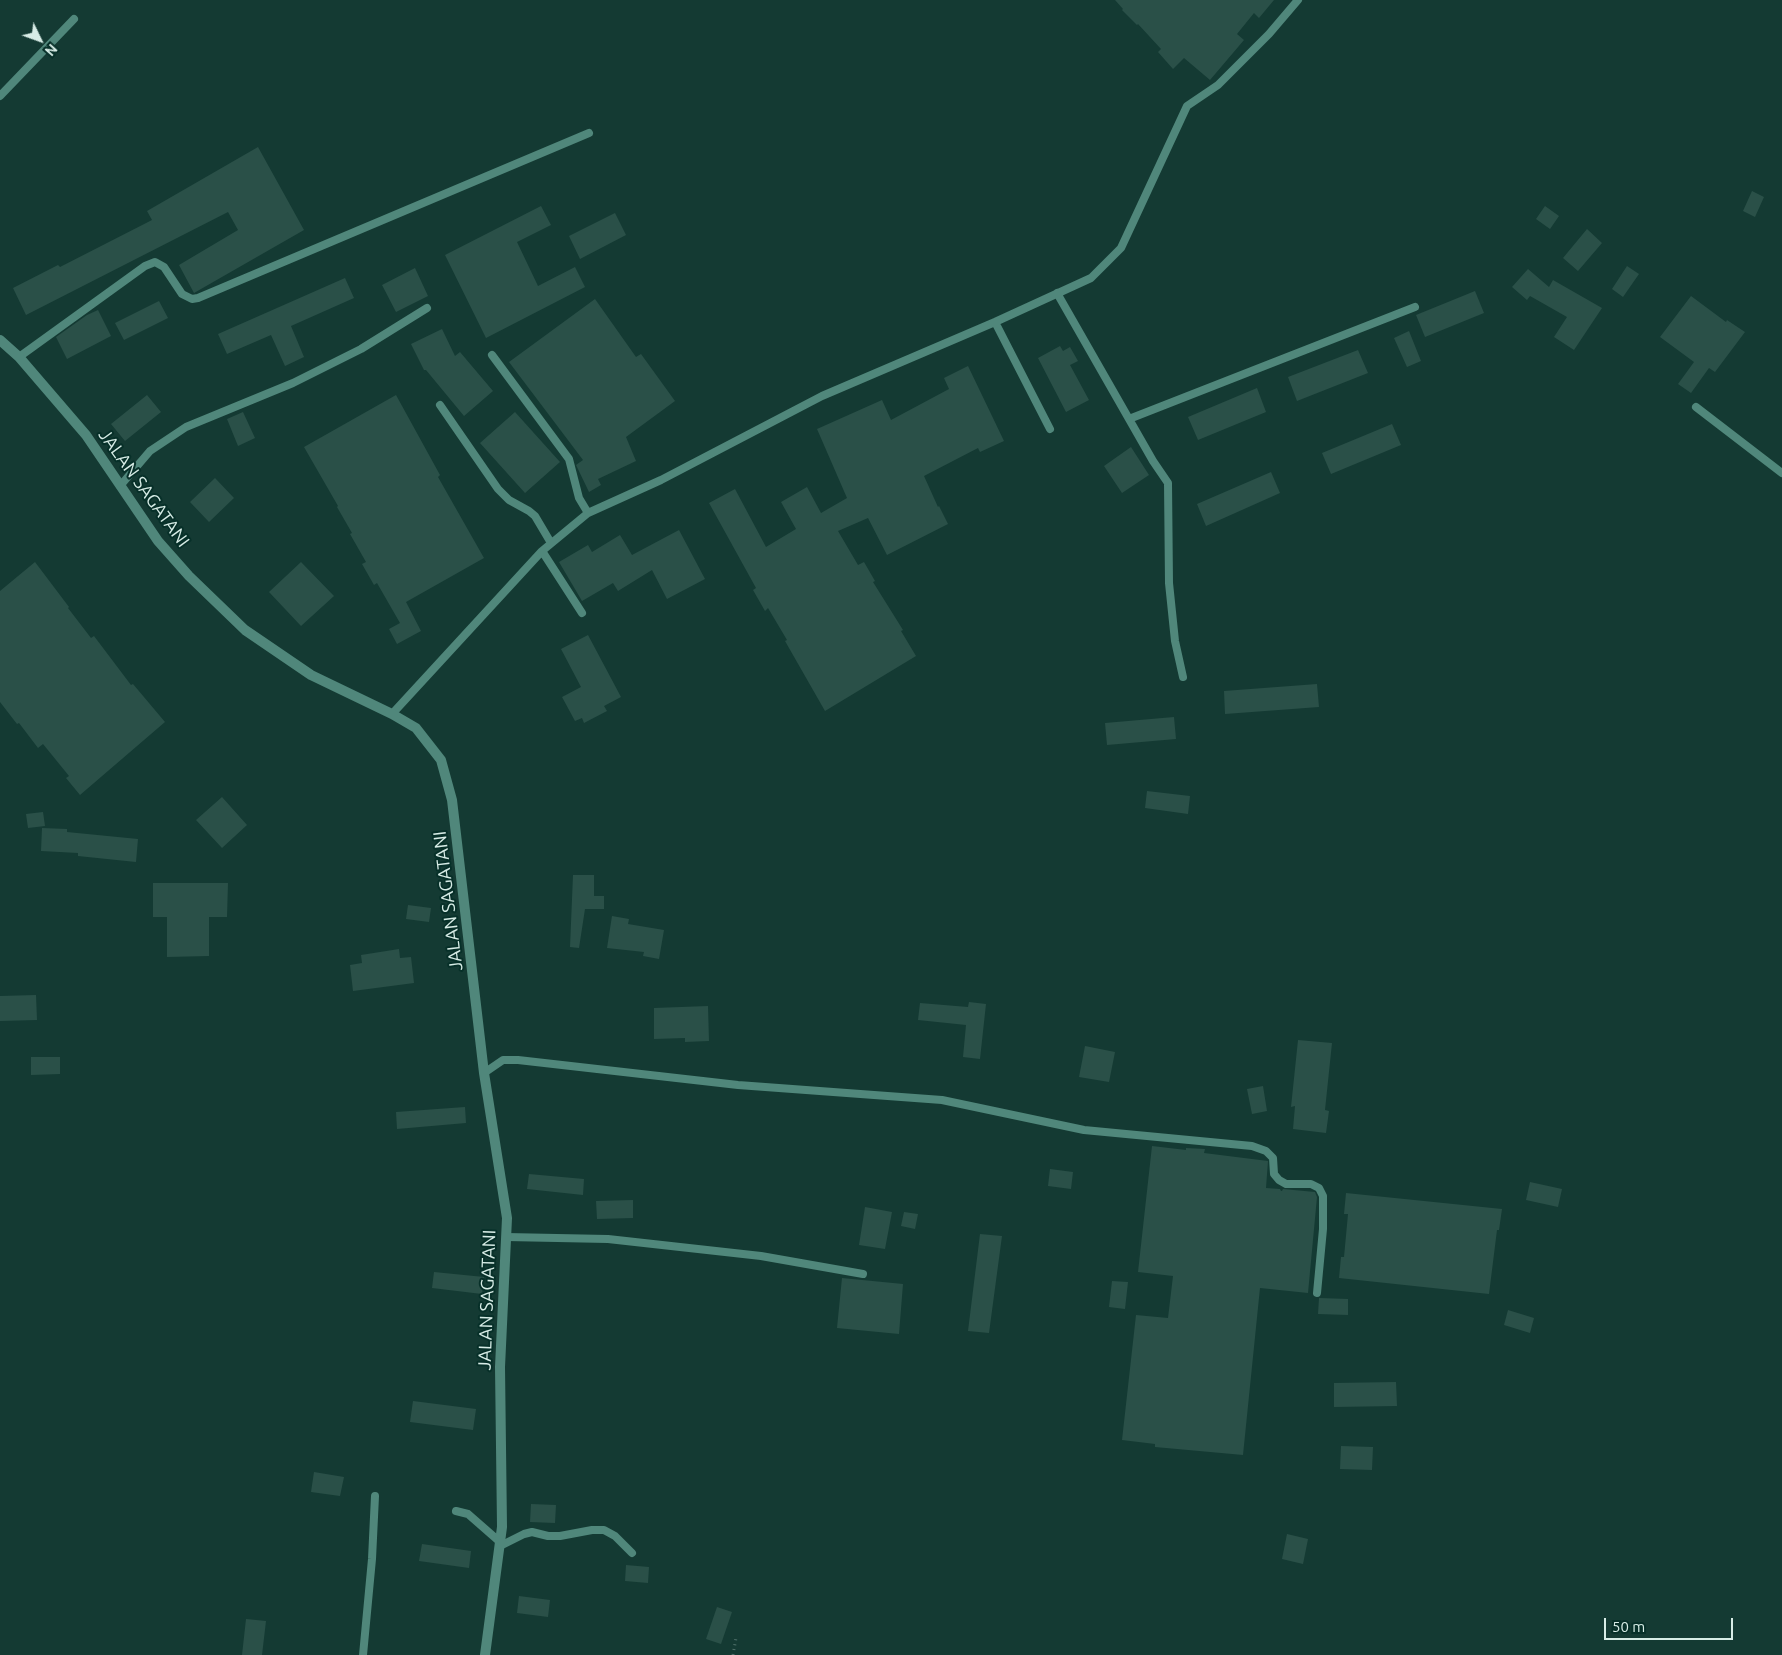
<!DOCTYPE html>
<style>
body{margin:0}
#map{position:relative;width:1782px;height:1655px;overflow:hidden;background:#143a33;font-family:Ubuntu,sans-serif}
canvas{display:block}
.north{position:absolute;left:15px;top:15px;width:50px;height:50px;-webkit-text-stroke:4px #073029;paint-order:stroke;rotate:132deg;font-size:14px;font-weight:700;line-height:20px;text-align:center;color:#d7ece6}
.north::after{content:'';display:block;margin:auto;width:18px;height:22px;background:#d7ece6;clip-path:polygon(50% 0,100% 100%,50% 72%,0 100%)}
.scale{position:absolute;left:1604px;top:1618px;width:129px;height:22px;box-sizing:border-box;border:2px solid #d7ece6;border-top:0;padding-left:6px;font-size:15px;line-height:18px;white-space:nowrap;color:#d7ece6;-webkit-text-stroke:4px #073029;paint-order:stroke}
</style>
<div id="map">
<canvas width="1782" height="1655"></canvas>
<div class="north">N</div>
<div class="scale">50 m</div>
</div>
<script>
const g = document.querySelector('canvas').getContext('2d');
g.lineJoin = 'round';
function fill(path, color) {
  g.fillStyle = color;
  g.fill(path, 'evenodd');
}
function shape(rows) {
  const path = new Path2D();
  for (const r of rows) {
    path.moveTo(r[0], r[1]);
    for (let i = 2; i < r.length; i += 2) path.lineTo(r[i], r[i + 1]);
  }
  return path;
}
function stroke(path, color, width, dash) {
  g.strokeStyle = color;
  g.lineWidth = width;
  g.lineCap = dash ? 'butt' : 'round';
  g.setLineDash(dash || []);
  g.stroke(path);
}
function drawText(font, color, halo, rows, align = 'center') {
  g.font = font + ' Ubuntu,sans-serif';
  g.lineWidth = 4;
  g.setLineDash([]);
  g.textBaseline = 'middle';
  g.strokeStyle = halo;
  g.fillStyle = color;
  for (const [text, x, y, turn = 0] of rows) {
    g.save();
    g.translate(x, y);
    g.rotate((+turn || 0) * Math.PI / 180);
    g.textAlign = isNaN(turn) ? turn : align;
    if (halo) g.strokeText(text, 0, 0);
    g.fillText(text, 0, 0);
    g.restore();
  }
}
const building = shape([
 [1115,0,1274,0,1259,18,1254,13,1237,34,1244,40,1210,80,1184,58,1173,69,1158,52,1161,49,1138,24,1137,25,1122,10,1123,9],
 [258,147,304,230,194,293,179,265,238,230,228,212,26,315,13,288,58,265,60,267,152,220,147,211],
 [1752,191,1764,197,1755,217,1743,211],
 [541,206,551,225,517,242,538,286,575,267,585,287,486,338,445,255],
 [1545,206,1559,216,1550,229,1536,219],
 [615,213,626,235,580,259,569,236],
 [1587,229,1602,243,1578,271,1563,258],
 [1627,266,1639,274,1623,297,1612,289],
 [415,268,428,296,396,312,382,285],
 [1528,269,1549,287,1553,280,1602,308,1574,350,1554,337,1567,317,1530,296,1527,300,1512,287],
 [345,278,354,298,291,326,304,357,285,366,271,335,227,354,218,334],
 [1475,291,1484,313,1425,337,1416,315],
 [1691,296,1726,322,1727,320,1745,332,1715,372,1709,368,1691,393,1678,384,1694,362,1660,337],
 [595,299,636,357,641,354,675,401,626,437,636,461,598,479,601,485,589,492,576,465,583,460,509,362],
 [159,301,168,318,124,340,115,323],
 [98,310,111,336,67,359,56,337,87,315],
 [442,329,455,356,460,352,493,391,464,416,426,370,424,370,411,344],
 [1409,331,1421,361,1407,367,1394,338],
 [1060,346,1063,351,1070,347,1078,361,1070,365,1089,400,1066,412,1038,358],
 [1358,350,1368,373,1297,401,1288,377],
 [968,366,1004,441,980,452,978,448,924,476,938,507,939,506,948,524,887,555,868,518,838,531,858,565,864,562,875,581,873,582,903,630,901,631,916,656,825,711,785,641,787,640,768,608,765,611,753,590,756,588,709,503,735,489,766,547,796,529,781,502,807,487,821,513,847,498,817,429,882,400,891,420,949,389,944,378],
 [1257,388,1266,412,1198,440,1188,417],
 [147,395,161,412,125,441,111,424],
 [396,395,440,475,438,477,484,558,406,602,421,631,397,644,389,629,400,623,377,583,374,585,362,564,366,562,350,534,352,533,337,507,338,506,304,447],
 [243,412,255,438,238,446,227,419],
 [515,412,560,462,525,493,480,443],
 [1392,424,1401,445,1331,474,1322,453],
 [1131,447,1149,475,1122,493,1104,466],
 [1271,472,1280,493,1206,526,1197,504],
 [215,478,234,498,209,522,190,502],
 [679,530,705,579,667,599,652,570,618,591,613,583,582,601,559,562,588,545,592,552,620,535,632,555],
 [35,562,69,607,68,608,91,638,94,636,131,685,133,684,165,722,80,795,66,778,69,776,43,744,38,748,19,723,17,724,0,702,0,591],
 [301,562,334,596,301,626,269,592],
 [588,635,621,697,604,706,607,711,584,723,582,718,575,721,562,697,581,687,561,649],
 [1317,684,1319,707,1225,714,1224,691],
 [1174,717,1176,739,1107,745,1105,723],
 [1147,791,1190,796,1188,814,1145,808],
 [222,797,247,825,222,848,196,820],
 [43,812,45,826,28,828,26,814],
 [42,828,67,829,67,832,138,839,136,862,78,856,78,853,41,851],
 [573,875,594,875,594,896,604,896,604,909,585,909,579,948,570,947],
 [153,883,228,883,227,917,209,917,209,956,167,957,167,917,153,917],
 [408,905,431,908,429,922,406,919],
 [612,916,629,919,628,924,664,930,659,959,643,956,644,952,607,948],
 [399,949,400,958,411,957,414,983,353,991,350,965,362,963,361,955],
 [36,995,37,1020,0,1021,0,996],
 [969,1002,986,1004,980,1059,963,1057,966,1025,918,1020,920,1003,968,1007],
 [708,1006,709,1041,685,1042,685,1038,654,1039,654,1008],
 [1298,1040,1332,1043,1325,1110,1329,1111,1326,1133,1293,1129,1295,1106,1291,1107],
 [1085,1046,1115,1052,1109,1082,1079,1077],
 [31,1057,60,1057,60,1074,31,1075],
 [1263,1086,1267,1111,1252,1114,1247,1089],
 [465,1107,466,1123,397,1129,396,1112],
 [1152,1146,1186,1150,1186,1148,1205,1149,1204,1153,1268,1161,1266,1188,1280,1189,1281,1191,1282,1191,1283,1189,1315,1192,1317,1197,1308,1293,1260,1288,1243,1455,1155,1447,1155,1444,1122,1440,1136,1315,1168,1318,1173,1276,1138,1272],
 [1050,1169,1073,1172,1071,1189,1048,1186],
 [529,1174,584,1179,583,1195,527,1189],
 [1530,1182,1562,1189,1558,1207,1526,1200],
 [1346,1193,1502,1209,1499,1230,1497,1230,1489,1294,1339,1278,1341,1257,1344,1257,1348,1214,1344,1214],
 [633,1200,633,1218,597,1219,596,1201],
 [865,1207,892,1212,885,1249,859,1245],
 [904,1212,918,1214,915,1229,901,1226],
 [980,1234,1002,1236,989,1333,968,1331],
 [434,1272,484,1277,482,1294,432,1288],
 [842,1278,903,1284,899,1334,837,1328],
 [1112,1281,1128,1282,1125,1309,1109,1307],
 [1319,1298,1348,1299,1348,1315,1318,1314],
 [1508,1310,1534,1318,1530,1333,1504,1325],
 [1396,1382,1397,1406,1334,1407,1334,1383],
 [413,1401,476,1409,473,1430,410,1422],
 [1341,1446,1373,1447,1372,1470,1340,1469],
 [314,1472,344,1477,340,1496,311,1492],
 [531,1504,556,1505,555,1523,530,1522],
 [1287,1534,1308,1539,1303,1564,1282,1559],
 [422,1544,471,1551,469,1568,419,1561],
 [626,1565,649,1567,648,1583,625,1581],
 [519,1596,550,1600,548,1617,517,1613],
 [717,1607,732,1612,721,1644,706,1639],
 [246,1619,266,1621,262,1655,242,1655]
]);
const path = shape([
 [733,1655,736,1638]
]);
const lane = shape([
 [0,96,74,19],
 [1057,293,1153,461,1168,483,1169,583,1175,641,1183,677],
 [995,322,1050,429],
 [492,355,569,459,579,498,588,513],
 [19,357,145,266,155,262,164,267,182,294,192,299,198,298,589,133],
 [440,405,498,489,509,500,529,511,535,516,551,543],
 [1696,407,1782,473],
 [1129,419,1415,307],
 [120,486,150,451,186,427,293,383,361,349,427,308],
 [542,551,582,613],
 [392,714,542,551,588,513,661,480,822,396,995,322,1091,278,1121,248,1187,106,1218,85,1269,34,1298,0],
 [484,1073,503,1060,518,1060,738,1085,942,1100,1084,1130,1252,1146,1266,1151,1273,1158,1274,1174,1279,1180,1286,1184,1311,1184,1319,1188,1323,1196,1323,1229,1317,1293],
 [506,1237,608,1239,761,1256,863,1274],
 [456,1511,468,1514,500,1542],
 [500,1546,524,1534,532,1532,548,1536,560,1536,592,1530,604,1530,615,1536,632,1553],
 [363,1655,372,1559,375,1496]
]);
const street = shape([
 [0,340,19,357,86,435,158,541,189,576,245,630,311,675,392,714,416,728,441,760,452,800,484,1073,507,1218,500,1367,502,1527,485,1655]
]);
const streetNames = [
 ["JALAN SAGATANI",144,488,54],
 ["JALAN SAGATANI",448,901,-97],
 ["JALAN SAGATANI",487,1300,-88]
];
fill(building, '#2a5048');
stroke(path, '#50716a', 3, [1, 4]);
stroke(lane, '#50877b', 8);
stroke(street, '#50877b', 10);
drawText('18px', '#d7ece6', '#073029', streetNames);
</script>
